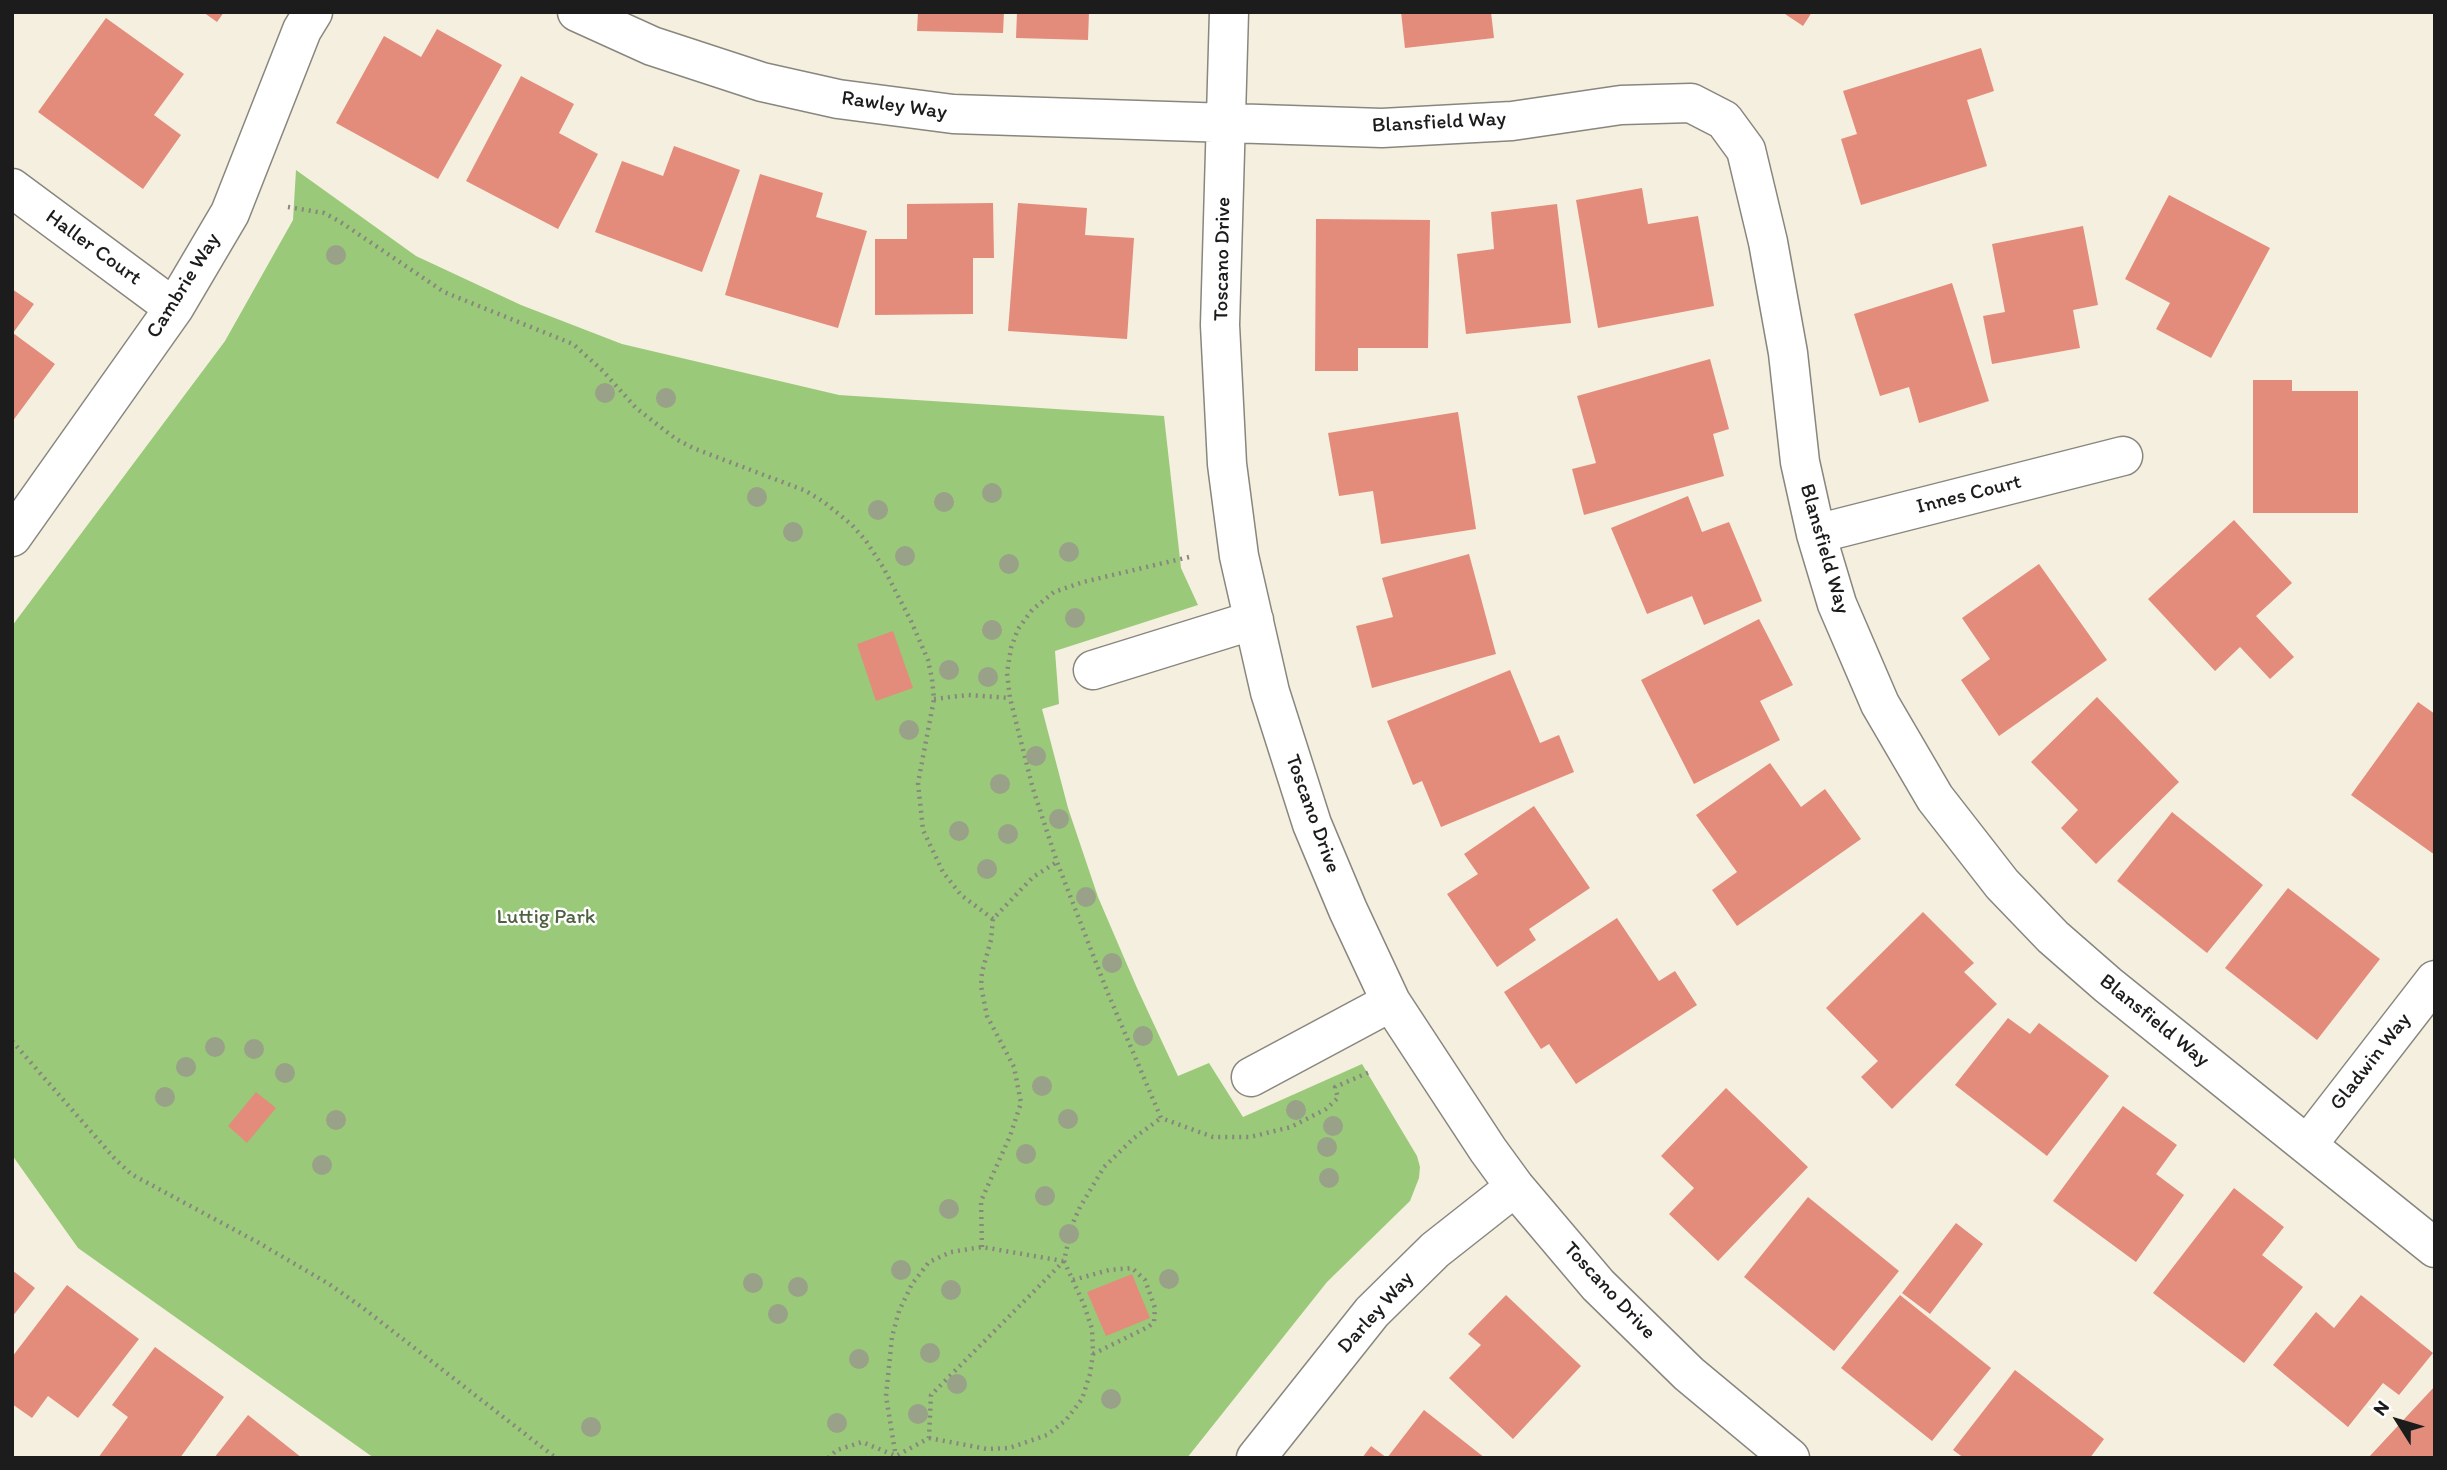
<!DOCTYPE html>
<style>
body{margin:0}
#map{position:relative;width:2447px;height:1470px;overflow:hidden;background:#f5efdf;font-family:Itim,sans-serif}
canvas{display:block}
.frame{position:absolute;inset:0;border:14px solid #1c1c1c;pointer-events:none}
.north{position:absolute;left:2363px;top:1386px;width:70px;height:70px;-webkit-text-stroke:5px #fff;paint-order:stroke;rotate:307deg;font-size:19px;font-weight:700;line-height:28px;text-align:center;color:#1c1c1c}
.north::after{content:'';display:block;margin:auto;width:24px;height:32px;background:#1c1c1c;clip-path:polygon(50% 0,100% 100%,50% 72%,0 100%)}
</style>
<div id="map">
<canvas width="2447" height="1470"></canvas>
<div class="frame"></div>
<div class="north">N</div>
</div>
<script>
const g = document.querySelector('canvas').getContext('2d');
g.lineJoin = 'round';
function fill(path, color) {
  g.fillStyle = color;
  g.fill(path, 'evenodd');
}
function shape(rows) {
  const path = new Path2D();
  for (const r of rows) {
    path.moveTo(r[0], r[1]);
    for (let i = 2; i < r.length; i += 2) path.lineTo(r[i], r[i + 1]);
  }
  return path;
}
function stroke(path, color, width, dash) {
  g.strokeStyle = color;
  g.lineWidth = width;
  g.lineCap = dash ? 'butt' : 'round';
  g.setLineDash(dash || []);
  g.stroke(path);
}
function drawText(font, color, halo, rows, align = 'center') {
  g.font = font + ' Itim,sans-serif';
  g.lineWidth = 5;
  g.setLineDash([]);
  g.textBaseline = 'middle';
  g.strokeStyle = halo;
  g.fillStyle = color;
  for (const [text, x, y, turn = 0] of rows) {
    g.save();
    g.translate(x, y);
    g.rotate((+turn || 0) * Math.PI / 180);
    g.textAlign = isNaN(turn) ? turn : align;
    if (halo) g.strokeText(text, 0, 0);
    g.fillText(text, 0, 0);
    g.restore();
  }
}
const green = shape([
 [296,170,416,256,521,305,622,344,839,395,1164,416,1181,568,1198,605,1055,651,1059,704,1042,709,1068,808,1098,897,1137,988,1178,1076,1209,1063,1243,1117,1362,1064,1417,1156,1420,1167,1419,1178,1410,1201,1327,1282,1187,1458,374,1458,78,1248,12,1155,12,626,225,341,293,220]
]);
const building = shape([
 [203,12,224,12,217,22],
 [918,12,1004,12,1003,33,917,31],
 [1017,12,1089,12,1088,40,1016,38],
 [1401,12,1491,12,1494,38,1405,48],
 [1782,12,1812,12,1803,26],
 [106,18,184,74,154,115,181,135,143,189,38,112],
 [437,29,502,65,438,179,336,123,384,36,421,57],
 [1981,48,1994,91,1967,100,1987,166,1861,205,1841,139,1857,134,1843,91],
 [521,76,574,104,559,133,598,154,558,229,466,181],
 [674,146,740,170,702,272,595,232,622,161,663,176],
 [760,174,823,193,816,217,867,231,838,328,725,295],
 [1642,188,1648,224,1698,216,1714,306,1598,328,1576,200],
 [2169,195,2270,248,2211,358,2156,329,2170,303,2125,279],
 [993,203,994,258,973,258,973,314,875,315,875,239,907,239,907,204],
 [1018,203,1087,208,1085,235,1134,238,1127,339,1008,331],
 [1557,204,1571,323,1466,334,1457,254,1494,249,1491,212],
 [1316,219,1430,220,1428,348,1358,348,1358,371,1315,371],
 [2083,226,2098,305,2073,310,2080,348,1992,364,1983,316,2005,312,1992,244],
 [1952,283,1989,401,1919,423,1909,387,1880,396,1854,314],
 [12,289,34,304,13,333,55,364,12,422],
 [1710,359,1729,429,1713,434,1724,476,1584,515,1572,469,1596,463,1577,396],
 [2253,380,2292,380,2292,391,2358,391,2358,513,2253,513],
 [1458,412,1476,529,1381,544,1373,491,1339,496,1328,433],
 [1688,496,1702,532,1729,522,1762,601,1704,625,1692,596,1647,614,1611,528],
 [2234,520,2292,583,2256,616,2294,657,2270,679,2240,647,2215,671,2148,599],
 [1469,554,1496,654,1372,688,1356,626,1393,617,1382,578],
 [2039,564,2107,660,1999,736,1961,680,1990,659,1962,618],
 [1759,619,1793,685,1760,701,1780,740,1694,784,1641,680],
 [893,631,913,688,876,701,857,644],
 [1510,670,1540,743,1559,735,1574,772,1441,827,1422,781,1413,785,1387,721],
 [2097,697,2179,782,2096,864,2061,828,2078,810,2031,762],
 [2418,702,2435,714,2435,855,2351,795],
 [1770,763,1801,807,1825,789,1861,839,1737,926,1712,890,1737,872,1696,815],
 [1534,806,1590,888,1529,929,1536,940,1497,967,1447,894,1478,874,1464,854],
 [2172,812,2263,885,2207,953,2117,881],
 [2288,888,2380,959,2317,1040,2225,968],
 [1923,912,1974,963,1964,972,1997,1004,1892,1109,1861,1077,1878,1061,1826,1008],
 [1617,918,1659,981,1675,971,1697,1005,1576,1084,1549,1044,1541,1049,1504,992],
 [2008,1018,2030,1034,2039,1023,2109,1076,2047,1156,1955,1085],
 [1726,1088,1808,1167,1718,1261,1669,1214,1694,1188,1661,1156],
 [256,1092,276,1108,247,1143,228,1126],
 [2123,1106,2177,1145,2156,1174,2184,1195,2136,1262,2053,1201],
 [2234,1188,2284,1227,2262,1255,2303,1287,2244,1363,2153,1293],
 [1808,1197,1899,1271,1834,1351,1744,1277],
 [1956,1223,1983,1244,1930,1314,1902,1293],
 [12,1270,35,1288,12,1317],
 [1132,1274,1150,1318,1106,1336,1087,1292],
 [67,1285,139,1339,78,1418,48,1396,32,1418,12,1404,12,1357],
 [1506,1295,1581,1366,1513,1439,1449,1378,1481,1345,1468,1334],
 [1900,1295,1991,1368,1932,1441,1841,1368],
 [2361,1295,2433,1353,2399,1395,2383,1383,2348,1427,2273,1365,2316,1312,2334,1328],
 [155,1347,224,1397,180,1458,98,1458,128,1417,112,1405],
 [2015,1370,2104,1439,2090,1458,1964,1458,1953,1450],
 [2435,1386,2435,1458,2368,1458],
 [1424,1410,1485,1458,1362,1458,1371,1446,1387,1458],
 [248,1415,302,1458,214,1458]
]);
const path = shape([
 [288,207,324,213,339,221,444,292,573,344,603,371,636,408,676,439,693,448,806,491,824,502,852,525,866,541,883,567,911,621,928,660,932,679,934,699,918,783,923,830,943,872,961,895,993,919],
 [1189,557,1083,582,1054,592,1032,610,1018,629,1011,648,1007,673,1010,698,1033,789,1057,862,1107,991,1161,1118,1213,1137,1250,1137,1291,1127,1326,1109,1338,1098,1335,1087,1372,1071],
 [934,699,968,695,1010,698],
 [12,1041,115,1159,131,1174,259,1243,329,1284,363,1308,556,1458],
 [982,1247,981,1201,1010,1136,1021,1103,1014,1067,987,1016,981,986,982,972,991,940,993,919,1033,877,1057,862],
 [1073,1280,1109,1270,1132,1268,1145,1280,1155,1308,1154,1322,1148,1327,1093,1354],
 [929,1438,987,1449,1009,1448,1047,1435,1066,1420,1082,1399,1090,1374,1093,1354,1092,1329,1084,1305,1064,1261],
 [828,1458,837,1450,862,1442,896,1456,929,1438,931,1395,1064,1261,1072,1225,1080,1207,1104,1167,1134,1138,1161,1118],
 [896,1458,886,1396,892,1337,899,1311,912,1284,929,1262,951,1252,982,1247,1063,1261]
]);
const minor = shape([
 [577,12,652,46,762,82,838,99,953,114,1382,128,1512,121,1621,105,1691,103,1724,120,1746,150,1768,242,1788,353,1800,462,1816,534,1837,604,1880,704,1935,798,2002,884,2053,937,2108,985,2435,1248],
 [1229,12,1220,325,1227,464,1239,556,1270,692,1312,824,1348,910,1391,1002,1488,1150,1515,1187,1598,1285,1689,1374,1790,1458],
 [12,188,174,308],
 [1816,534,2123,456],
 [12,537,174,308,230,213,302,30,313,12],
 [1093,670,1254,620],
 [1251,1077,1391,1002],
 [2308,1144,2435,980],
 [1256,1458,1372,1312,1435,1250,1515,1187]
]);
const trees = [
 [336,255],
 [605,393],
 [666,398],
 [992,493],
 [757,497],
 [944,502],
 [878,510],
 [793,532],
 [1069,552],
 [905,556],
 [1009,564],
 [1075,618],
 [992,630],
 [949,670],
 [988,677],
 [909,730],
 [1036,756],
 [1000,784],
 [1059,819],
 [959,831],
 [1008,834],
 [987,869],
 [1086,897],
 [1112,963],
 [1143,1036],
 [215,1047],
 [254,1049],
 [186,1067],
 [285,1073],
 [1042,1086],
 [165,1097],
 [1296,1110],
 [1068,1119],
 [336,1120],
 [1333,1126],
 [1327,1147],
 [1026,1154],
 [322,1165],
 [1329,1178],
 [1045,1196],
 [949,1209],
 [1069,1234],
 [901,1270],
 [1169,1279],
 [753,1283],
 [798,1287],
 [951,1290],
 [778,1314],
 [930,1353],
 [859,1359],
 [957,1384],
 [1111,1399],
 [918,1414],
 [837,1423],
 [591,1427]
];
const streetNames = [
 ["Rawley Way",894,106,8],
 ["Blansfield Way",1439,123,-3],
 ["Haller Court",93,248,36],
 ["Toscano Drive",1223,259,-89],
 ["Cambrie Way",184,286,-58],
 ["Innes Court",1969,495,-14],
 ["Blansfield Way",1824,549,74],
 ["Toscano Drive",1312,814,70],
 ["Blansfield Way",2154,1021,39],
 ["Gladwin Way",2371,1062,-52],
 ["Toscano Drive",1609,1291,47],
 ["Darley Way",1376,1313,-48]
];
const parkNames = [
 ["Luttig Park",546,918]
];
fill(green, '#9aca79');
fill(building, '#e38c7b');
stroke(minor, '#88867e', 41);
stroke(path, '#88867e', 4.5, [2, 5]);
stroke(minor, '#fff', 38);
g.fillStyle = '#99a188';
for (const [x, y] of trees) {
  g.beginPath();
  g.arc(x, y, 10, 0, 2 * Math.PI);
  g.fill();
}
drawText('21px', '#1c1c1c', '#fff', streetNames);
drawText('21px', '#4e6241', '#fff', parkNames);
</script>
